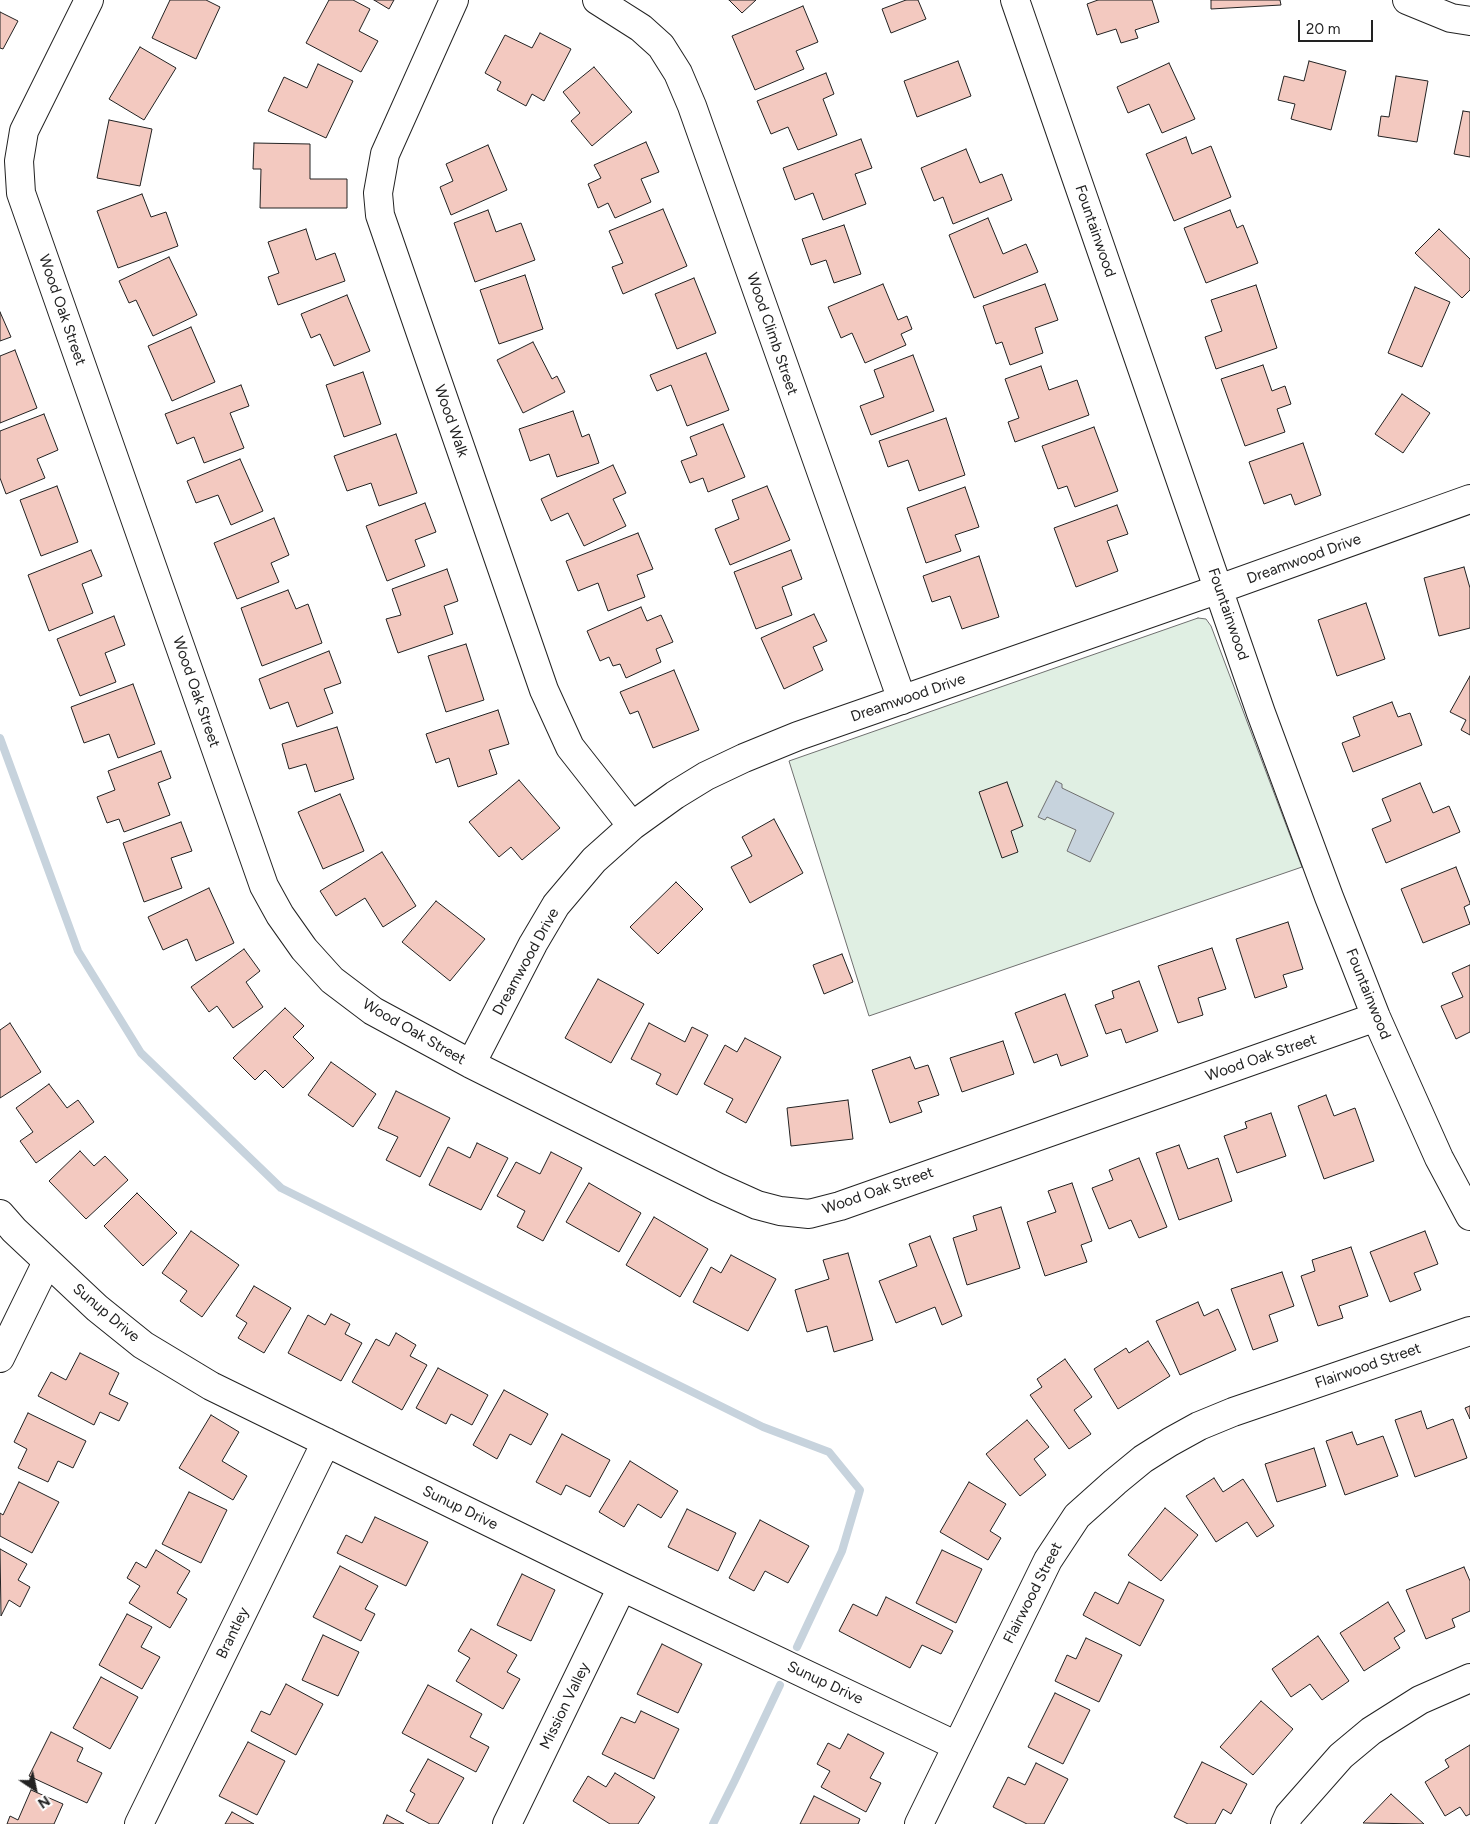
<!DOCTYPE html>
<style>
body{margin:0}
#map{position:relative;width:1470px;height:1824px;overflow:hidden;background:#fff;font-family:Figtree,sans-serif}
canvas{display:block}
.north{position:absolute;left:10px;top:1764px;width:50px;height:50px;-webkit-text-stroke:4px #fff;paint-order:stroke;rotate:146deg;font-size:14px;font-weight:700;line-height:20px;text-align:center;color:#222}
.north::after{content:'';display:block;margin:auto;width:18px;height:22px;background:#222;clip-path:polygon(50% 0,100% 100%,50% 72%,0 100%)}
.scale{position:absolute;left:1298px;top:20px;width:75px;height:22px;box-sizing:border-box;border:2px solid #222;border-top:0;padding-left:6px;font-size:15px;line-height:18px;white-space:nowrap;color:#222;-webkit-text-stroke:4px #fff;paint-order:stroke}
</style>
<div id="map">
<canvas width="1470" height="1824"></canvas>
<div class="north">N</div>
<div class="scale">20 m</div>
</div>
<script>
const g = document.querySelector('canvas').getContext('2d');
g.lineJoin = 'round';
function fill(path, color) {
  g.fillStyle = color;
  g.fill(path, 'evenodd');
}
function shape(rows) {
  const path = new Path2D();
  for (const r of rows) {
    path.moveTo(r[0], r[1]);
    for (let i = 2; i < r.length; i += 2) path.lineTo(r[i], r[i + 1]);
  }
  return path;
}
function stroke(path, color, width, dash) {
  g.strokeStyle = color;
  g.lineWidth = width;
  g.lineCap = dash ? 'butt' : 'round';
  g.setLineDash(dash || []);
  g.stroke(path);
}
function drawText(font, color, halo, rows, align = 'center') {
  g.font = font + ' Figtree,sans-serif';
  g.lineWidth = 4;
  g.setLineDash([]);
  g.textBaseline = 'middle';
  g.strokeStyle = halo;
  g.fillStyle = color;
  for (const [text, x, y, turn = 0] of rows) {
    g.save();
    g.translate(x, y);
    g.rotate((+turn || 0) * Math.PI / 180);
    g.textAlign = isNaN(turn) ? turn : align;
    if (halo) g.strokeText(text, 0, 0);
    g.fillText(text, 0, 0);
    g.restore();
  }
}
const green = shape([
 [1198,618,1206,619,1211,626,1302,867,869,1016,789,761,1198,618]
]);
const water = shape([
 [1056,781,1062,784,1062,788,1114,813,1090,862,1067,851,1076,830,1047,817,1045,820,1038,817,1056,781]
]);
const stream = shape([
 [0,738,78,951,141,1053,281,1188,763,1427,829,1452,860,1490,842,1551,797,1647],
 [713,1824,735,1780,780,1685]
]);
const building = shape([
 [170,0,206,0,220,7,196,59,152,38,170,0],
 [329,0,353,0,370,9,359,31,378,41,361,72,306,43,329,0],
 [374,0,394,0,389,9,374,0],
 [729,0,756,0,742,13,729,0],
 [906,0,918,0,926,19,891,33,882,9,906,0],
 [1098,0,1152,0,1159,22,1135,30,1138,38,1121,43,1116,29,1097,35,1087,4,1098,0],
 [1211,0,1280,0,1281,5,1211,9,1211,0],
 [803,6,818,42,796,51,804,69,755,90,732,36,803,6],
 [0,12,18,21,3,49,0,48,0,12],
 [540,33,571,49,544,101,532,94,526,106,497,90,501,82,485,73,505,35,532,48,540,33],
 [140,47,176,68,144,120,109,99,140,47],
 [958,61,971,96,917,117,904,81,958,61],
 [1309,61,1346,71,1331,130,1291,119,1295,104,1278,100,1284,76,1304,81,1309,61],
 [1169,63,1195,119,1162,133,1149,104,1128,113,1117,87,1169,63],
 [318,64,353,81,326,138,268,111,284,77,307,88,318,64],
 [594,67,632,112,592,146,571,121,580,113,563,92,594,67],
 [826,73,834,94,823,99,837,135,798,150,788,127,771,134,757,101,826,73],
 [1396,76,1428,81,1417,142,1378,136,1381,116,1389,117,1396,76],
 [1463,111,1470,112,1470,157,1454,154,1463,111],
 [109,120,152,129,140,186,97,178,109,120],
 [1186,137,1192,154,1211,146,1231,197,1174,221,1146,154,1186,137],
 [861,139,872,168,855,174,866,204,823,220,813,193,795,200,783,168,861,139],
 [646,142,659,172,641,179,651,202,615,218,608,203,598,208,588,184,601,178,594,165,646,142],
 [254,143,310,144,310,179,347,179,347,208,260,208,261,169,253,169,254,143],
 [488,145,507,190,451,215,440,187,453,181,446,164,488,145],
 [966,149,980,183,1002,174,1012,200,953,224,943,197,934,201,921,168,966,149],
 [142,194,151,217,166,212,178,246,118,268,97,211,142,194],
 [663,209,687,266,623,294,612,267,623,263,609,231,663,209],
 [488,210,496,232,521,223,535,260,475,282,454,223,488,210],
 [1230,210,1237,228,1243,225,1258,263,1206,283,1184,228,1230,210],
 [988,218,1003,254,1026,244,1038,272,974,298,949,235,988,218],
 [844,225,861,274,834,283,826,260,811,265,802,239,844,225],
 [306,229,316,260,335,253,345,281,278,305,268,277,279,273,268,242,306,229],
 [1439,229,1470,259,1470,290,1462,298,1415,253,1439,229],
 [169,257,197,315,153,336,136,300,129,303,119,281,169,257],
 [525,275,543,329,499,344,480,290,525,275],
 [694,278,716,333,677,349,655,294,694,278],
 [883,284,898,320,907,316,912,329,901,334,906,345,865,363,852,333,841,338,828,307,883,284],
 [1045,284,1058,320,1035,328,1043,353,1010,365,1002,342,996,344,983,306,1045,284],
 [1256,285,1277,348,1216,369,1205,337,1222,331,1211,300,1256,285],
 [1415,287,1450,302,1422,367,1388,353,1415,287],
 [347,295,370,351,334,366,320,334,311,338,301,314,347,295],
 [0,312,11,337,0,341,0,312],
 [191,327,215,382,172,401,148,346,191,327],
 [533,342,552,379,557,376,565,392,523,413,497,360,533,342],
 [15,350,37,408,0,423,0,356,15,350],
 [706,353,729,410,687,426,671,385,657,391,650,375,706,353],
 [913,355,934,411,871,435,860,406,884,397,874,370,913,355],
 [1263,365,1272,391,1285,386,1291,404,1277,409,1285,432,1245,446,1221,379,1263,365],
 [1041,366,1049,390,1077,380,1089,415,1015,442,1008,422,1019,418,1005,379,1041,366],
 [363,372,381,424,344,437,326,385,363,372],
 [241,385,249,406,230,413,244,448,204,463,194,437,177,444,165,414,241,385],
 [1402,394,1430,413,1403,453,1375,434,1402,394],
 [573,411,582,437,589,434,599,463,557,477,549,454,530,461,519,429,573,411],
 [44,414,58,450,37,459,45,478,6,494,0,478,0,431,44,414],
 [946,418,965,475,919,491,908,460,888,467,879,441,946,418],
 [723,424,745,477,708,492,703,478,690,483,681,461,697,455,690,437,723,424],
 [1094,427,1118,491,1075,507,1067,486,1058,489,1042,446,1094,427],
 [396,434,417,493,379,506,371,483,347,491,334,456,396,434],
 [1303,443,1321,495,1295,505,1291,494,1264,504,1249,462,1303,443],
 [240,459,263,511,231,525,218,495,196,503,187,481,240,459],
 [613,465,626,493,613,499,626,526,584,546,568,513,551,521,541,499,613,465],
 [57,486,78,542,41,556,20,500,57,486],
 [767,486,790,540,730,565,715,529,739,519,732,500,767,486],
 [965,487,979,527,955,535,961,551,926,563,907,508,965,487],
 [425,503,436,532,415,540,425,566,387,581,366,526,425,503],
 [1117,505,1128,534,1107,541,1118,571,1076,587,1054,528,1117,505],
 [274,518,289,555,271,563,279,582,237,599,214,543,274,518],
 [638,533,653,569,637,575,645,597,608,611,598,583,578,591,566,561,638,533],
 [91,550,102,576,82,584,93,613,49,631,28,575,91,550],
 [791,550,802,579,782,587,792,615,756,629,734,572,791,550],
 [979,556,999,617,962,629,950,596,932,602,923,576,979,556],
 [1464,567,1470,588,1470,628,1439,636,1424,578,1464,567],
 [447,569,458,601,444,606,453,634,398,653,386,619,401,615,392,589,447,569],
 [288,590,296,609,308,604,322,643,262,666,241,608,288,590],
 [1366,603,1385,659,1337,676,1318,620,1366,603],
 [641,607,647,621,661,615,673,642,656,649,661,662,626,678,620,664,613,666,609,657,600,661,587,631,641,607],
 [814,614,827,641,813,647,823,670,784,689,761,638,814,614],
 [114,616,125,645,105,653,116,682,80,696,57,639,114,616],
 [466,644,484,700,446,712,428,656,466,644],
 [329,651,341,683,324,689,333,713,297,727,288,702,270,709,259,679,329,651],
 [674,670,699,730,653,748,638,711,630,714,620,692,674,670],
 [1470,676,1470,735,1461,730,1466,720,1450,712,1470,676],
 [133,684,155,744,118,758,109,734,84,743,71,707,133,684],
 [1392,702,1398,717,1410,713,1422,745,1353,772,1342,743,1360,736,1353,717,1392,702],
 [498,710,509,744,489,750,497,774,458,787,449,758,436,763,426,734,498,710],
 [337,727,354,779,315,792,306,764,289,769,282,744,337,727],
 [161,751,171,778,158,783,170,815,124,832,119,819,107,823,97,797,115,790,108,771,161,751],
 [519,780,560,828,522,860,511,847,499,857,469,822,519,780],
 [1007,782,1023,826,1011,831,1018,852,1002,858,979,792,1007,782],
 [1420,783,1433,813,1449,806,1460,832,1386,863,1372,829,1391,821,1382,799,1420,783],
 [340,794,364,851,323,869,298,812,340,794],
 [774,819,803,873,750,903,731,867,752,856,742,837,774,819],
 [181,822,192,851,171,858,182,888,144,902,123,843,181,822],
 [382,852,416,906,383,927,365,898,336,916,320,891,382,852],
 [1456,867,1470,903,1470,904,1464,907,1470,924,1423,943,1401,889,1456,867],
 [676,882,703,909,658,954,630,927,676,882],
 [209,888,234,943,196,961,187,939,163,950,148,917,209,888],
 [436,901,485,939,450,981,402,942,436,901],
 [1288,922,1303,969,1283,975,1287,987,1255,998,1236,939,1288,922],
 [1212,948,1226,989,1198,998,1203,1015,1178,1023,1158,966,1212,948],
 [244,949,260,971,246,982,263,1007,233,1028,217,1006,209,1012,191,987,244,949],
 [842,954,853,982,824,994,813,965,842,954],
 [1470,965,1470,1032,1456,1039,1441,1006,1463,997,1452,973,1470,965],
 [598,979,644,1004,611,1063,565,1038,598,979],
 [1139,981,1158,1031,1126,1043,1121,1029,1106,1034,1095,1005,1114,998,1112,991,1139,981],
 [1065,994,1088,1056,1061,1066,1057,1054,1034,1063,1015,1013,1065,994],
 [285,1008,304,1026,293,1037,314,1058,283,1088,265,1070,255,1080,233,1058,285,1008],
 [10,1023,41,1072,0,1098,0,1030,10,1023],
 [649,1023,685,1042,692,1027,708,1035,677,1095,656,1084,661,1074,631,1059,649,1023],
 [745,1038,781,1057,746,1123,726,1112,733,1099,704,1084,725,1045,737,1052,745,1038],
 [1003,1041,1014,1074,962,1092,950,1058,1003,1041],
 [910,1057,915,1069,928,1065,939,1095,918,1102,922,1112,890,1123,872,1070,910,1057],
 [331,1062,376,1094,353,1127,308,1095,331,1062],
 [49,1084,67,1108,78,1100,94,1122,36,1163,20,1141,33,1132,16,1108,49,1084],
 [396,1091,450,1118,420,1177,386,1160,398,1137,378,1128,396,1091],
 [1326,1095,1334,1116,1355,1108,1374,1161,1324,1179,1298,1106,1326,1095],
 [848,1100,853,1139,791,1146,787,1108,848,1100],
 [1271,1113,1286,1156,1237,1173,1224,1136,1247,1128,1245,1122,1271,1113],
 [477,1143,508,1158,481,1210,429,1185,448,1147,470,1158,477,1143],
 [1179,1145,1188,1169,1218,1158,1232,1201,1179,1220,1156,1153,1179,1145],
 [80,1151,94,1166,105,1156,128,1180,86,1219,49,1181,80,1151],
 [551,1152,582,1168,543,1241,517,1227,525,1211,497,1196,516,1162,540,1174,551,1152],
 [1139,1158,1167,1227,1139,1238,1131,1220,1109,1229,1092,1188,1113,1180,1109,1170,1139,1158],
 [589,1183,641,1213,619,1252,566,1222,589,1183],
 [1072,1183,1092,1241,1081,1245,1087,1262,1045,1276,1027,1222,1056,1212,1048,1191,1072,1183],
 [137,1193,177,1233,143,1266,104,1226,137,1193],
 [1001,1207,1020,1268,967,1285,953,1238,977,1230,973,1216,1001,1207],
 [654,1217,708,1249,680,1297,626,1265,654,1217],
 [191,1231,239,1265,202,1317,180,1301,187,1291,162,1273,191,1231],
 [1425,1231,1438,1264,1414,1273,1421,1290,1390,1302,1370,1252,1425,1231],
 [930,1236,962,1316,942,1325,935,1307,896,1323,879,1281,917,1266,909,1244,930,1236],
 [1351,1247,1368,1296,1339,1306,1343,1318,1318,1326,1301,1276,1315,1271,1312,1260,1351,1247],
 [848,1253,873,1340,834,1352,827,1326,807,1332,795,1290,829,1279,823,1260,848,1253],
 [731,1255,776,1279,748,1331,693,1302,711,1267,721,1273,731,1255],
 [1282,1272,1294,1306,1269,1315,1278,1341,1253,1350,1231,1289,1282,1272],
 [254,1286,291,1308,264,1353,238,1338,247,1323,236,1316,254,1286],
 [1198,1302,1204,1316,1218,1309,1236,1350,1180,1375,1156,1321,1198,1302],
 [331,1314,350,1324,345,1334,362,1343,341,1381,288,1353,308,1315,325,1325,331,1314],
 [396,1333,416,1345,410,1356,427,1365,402,1410,352,1382,376,1339,389,1346,396,1333],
 [1148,1341,1170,1376,1118,1409,1094,1369,1126,1348,1129,1353,1148,1341],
 [80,1353,119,1373,109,1394,128,1403,119,1421,100,1412,94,1425,38,1396,51,1372,66,1380,80,1353],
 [1065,1359,1092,1397,1074,1410,1091,1434,1069,1449,1030,1395,1042,1387,1037,1379,1065,1359],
 [438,1368,488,1395,472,1425,451,1414,446,1424,416,1408,438,1368],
 [504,1390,548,1414,531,1445,510,1434,497,1459,473,1445,504,1390],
 [1470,1406,1470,1419,1465,1408,1470,1406],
 [1421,1411,1427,1429,1453,1419,1467,1458,1415,1477,1395,1420,1421,1411],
 [28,1413,86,1441,73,1468,58,1461,48,1482,18,1468,27,1449,14,1442,28,1413],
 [211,1415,239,1432,222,1461,247,1476,233,1500,179,1468,211,1415],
 [1027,1420,1049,1447,1034,1459,1046,1475,1020,1496,986,1454,1027,1420],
 [1352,1432,1357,1445,1383,1436,1398,1476,1345,1495,1326,1441,1352,1432],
 [562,1434,610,1460,590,1497,566,1485,561,1495,536,1482,562,1434],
 [1314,1448,1326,1486,1277,1502,1265,1464,1314,1448],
 [630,1461,678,1491,661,1518,638,1504,624,1527,599,1512,630,1461],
 [1214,1478,1223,1492,1243,1479,1274,1526,1257,1537,1247,1522,1216,1542,1186,1496,1214,1478],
 [19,1482,59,1502,32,1553,0,1536,0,1513,3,1515,19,1482],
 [969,1482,1006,1504,990,1531,1001,1538,988,1560,940,1532,969,1482],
 [189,1492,227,1510,201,1563,162,1544,189,1492],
 [1165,1508,1198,1535,1161,1581,1128,1555,1165,1508],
 [687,1509,736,1533,718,1571,668,1547,687,1509],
 [375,1517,428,1542,406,1586,337,1553,346,1535,362,1543,375,1517],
 [760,1520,809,1546,788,1583,765,1571,754,1591,729,1578,760,1520],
 [0,1549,27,1564,18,1580,30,1587,20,1607,9,1600,1,1616,0,1549],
 [156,1550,190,1571,177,1593,187,1599,170,1628,129,1603,140,1586,127,1578,136,1562,146,1568,156,1550],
 [942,1550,982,1569,956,1623,916,1603,942,1550],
 [340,1566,378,1586,365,1609,375,1614,361,1641,313,1617,340,1566],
 [1464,1567,1470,1581,1470,1611,1452,1619,1455,1627,1426,1639,1406,1590,1464,1567],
 [522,1574,555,1590,531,1641,497,1625,522,1574],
 [1129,1582,1164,1600,1140,1646,1083,1615,1095,1592,1118,1604,1129,1582],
 [886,1597,953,1631,941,1654,922,1645,910,1668,839,1631,853,1604,877,1616,886,1597],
 [1388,1602,1405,1631,1394,1638,1400,1648,1364,1671,1340,1633,1388,1602],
 [127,1614,152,1627,141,1647,160,1657,142,1689,99,1665,127,1614],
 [471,1629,517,1655,507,1672,520,1679,503,1709,456,1681,470,1658,458,1651,471,1629],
 [323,1635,359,1652,338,1696,302,1680,323,1635],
 [1318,1636,1349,1681,1322,1700,1310,1684,1291,1697,1272,1669,1318,1636],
 [1086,1638,1122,1655,1099,1702,1055,1681,1067,1655,1076,1659,1086,1638],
 [662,1644,702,1664,678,1713,637,1694,662,1644],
 [101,1677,138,1697,110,1749,73,1728,101,1677],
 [286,1684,323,1704,296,1755,251,1731,261,1711,270,1715,286,1684],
 [428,1685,482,1714,470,1737,489,1747,476,1772,402,1733,428,1685],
 [1055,1693,1090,1710,1063,1764,1028,1747,1055,1693],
 [1261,1701,1293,1729,1253,1775,1220,1747,1261,1701],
 [641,1711,679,1729,654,1779,602,1754,621,1717,635,1723,641,1711],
 [51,1732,83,1748,77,1761,102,1773,87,1803,29,1776,51,1732],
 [848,1734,884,1753,870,1778,881,1783,866,1812,821,1787,830,1771,817,1764,828,1743,840,1749,848,1734],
 [248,1742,285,1761,257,1815,219,1796,248,1742],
 [1470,1745,1470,1814,1466,1816,1460,1807,1445,1816,1425,1782,1449,1767,1445,1760,1470,1745],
 [428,1759,464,1778,438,1824,430,1824,406,1811,415,1794,410,1791,428,1759],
 [1202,1762,1247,1784,1231,1814,1223,1809,1215,1824,1188,1824,1174,1817,1202,1762],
 [1036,1763,1068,1779,1044,1824,1027,1824,993,1807,1008,1777,1025,1785,1036,1763],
 [615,1773,655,1797,638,1824,610,1824,573,1801,588,1776,606,1787,615,1773],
 [31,1790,63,1804,54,1824,7,1824,10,1816,18,1820,31,1790],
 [1391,1794,1424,1824,1363,1823,1391,1794],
 [814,1796,860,1819,858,1824,800,1824,814,1796],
 [232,1812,254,1824,225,1824,232,1812],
 [387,1815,404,1824,383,1824,387,1815]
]);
const minor = shape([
 [89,0,24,131,19,161,21,193,264,886,280,915,304,949,332,980,373,1011,471,1064,717,1187,757,1205,780,1211,809,1214,840,1206,1376,1017],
 [454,0,385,154,378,193,380,215,544,690,570,747,632,826],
 [597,0,641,28,661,46,678,73,692,106,902,700],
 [1015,0,1261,713,1329,897,1376,1017,1439,1158,1470,1216],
 [1407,0,1451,18,1470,21],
 [471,1064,533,944,556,905,594,860,632,826,675,795,706,776,744,758,798,736,1219,589,1470,499],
 [0,1214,14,1230,97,1308,143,1345,211,1386,622,1587,957,1746],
 [0,1358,47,1262],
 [139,1824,326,1442],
 [507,1824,622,1587],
 [919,1824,1048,1560,1077,1516,1115,1482,1143,1459,1170,1442,1199,1426,1233,1412,1470,1331],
 [1285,1824,1289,1815,1341,1756,1371,1731,1420,1700,1470,1678]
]);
const streetNames = [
 ["Fountainwood",1095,231,71],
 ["Wood Oak Street",62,310,71],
 ["Wood Climb Street",772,334,71],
 ["Wood Walk",451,421,71],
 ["Dreamwood Drive",1304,559,-20],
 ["Fountainwood",1228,614,71],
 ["Wood Oak Street",196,692,71],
 ["Dreamwood Drive",908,698,-19],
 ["Dreamwood Drive",526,962,-61],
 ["Fountainwood",1368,994,68],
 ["Wood Oak Street",414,1032,30],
 ["Wood Oak Street",1261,1058,-19],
 ["Wood Oak Street",878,1191,-19],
 ["Sunup Drive",106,1313,40],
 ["Flairwood Street",1368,1366,-19],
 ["Sunup Drive",460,1508,26],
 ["Flairwood Street",1033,1593,-63],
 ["Brantley",233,1633,-64],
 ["Sunup Drive",825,1683,25],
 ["Mission Valley",565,1706,-64]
];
fill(green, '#e0efe3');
stroke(green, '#6f6f6f', 1);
fill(water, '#c7d3dd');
stroke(water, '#6f6f6f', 1);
stroke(stream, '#c7d3dd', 8);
fill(building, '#f3c9c0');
stroke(building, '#222', 1);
stroke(minor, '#222', 30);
stroke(minor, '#fff', 28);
drawText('15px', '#222', '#fff', streetNames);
</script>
